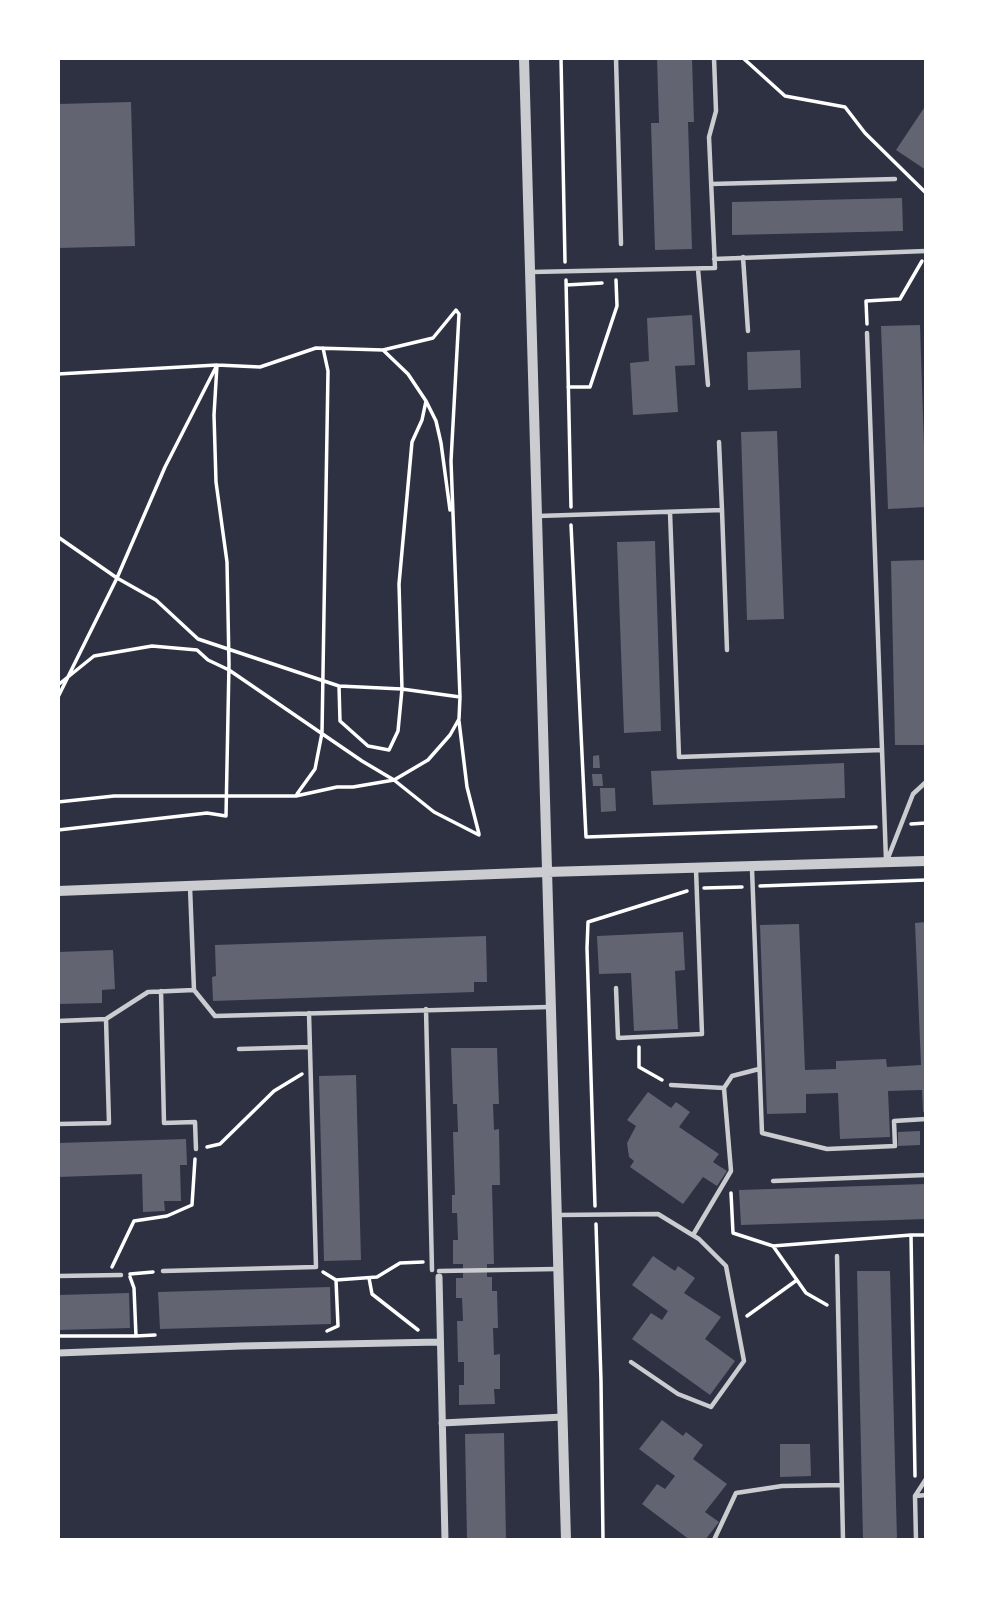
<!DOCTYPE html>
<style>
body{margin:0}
#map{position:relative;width:984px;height:1598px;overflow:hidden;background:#2d3142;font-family:Montserrat,sans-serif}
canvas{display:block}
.frame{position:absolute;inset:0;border:60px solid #fff;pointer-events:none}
</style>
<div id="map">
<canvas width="984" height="1598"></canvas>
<div class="frame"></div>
</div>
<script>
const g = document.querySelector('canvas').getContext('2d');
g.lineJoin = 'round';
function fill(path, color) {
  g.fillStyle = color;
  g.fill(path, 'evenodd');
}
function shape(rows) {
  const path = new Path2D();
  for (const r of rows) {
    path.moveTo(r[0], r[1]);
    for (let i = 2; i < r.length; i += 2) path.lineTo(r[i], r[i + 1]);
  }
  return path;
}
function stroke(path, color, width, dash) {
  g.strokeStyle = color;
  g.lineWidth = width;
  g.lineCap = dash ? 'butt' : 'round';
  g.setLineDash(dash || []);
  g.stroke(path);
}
const building = shape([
 [657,58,692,58,694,122,688,122,692,249,655,250,651,123,659,123],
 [131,102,135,246,58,248,58,104],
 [926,105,926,170,896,150],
 [902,198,903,231,732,235,732,202],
 [692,315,695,365,675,366,678,412,633,415,630,363,649,361,647,318],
 [920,325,926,507,888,509,881,326],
 [800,350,801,388,748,390,747,352],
 [777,431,784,619,747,620,741,432],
 [655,541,661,731,624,733,617,542],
 [926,560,926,745,895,745,891,561],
 [599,755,600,768,593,768,593,756],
 [844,763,845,798,653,805,651,771],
 [592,774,602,774,603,786,593,786],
 [600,788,615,788,616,811,601,812],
 [926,922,926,1112,923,1112,922,1090,888,1091,890,1137,840,1139,838,1093,806,1094,806,1113,767,1114,760,925,799,924,805,1070,836,1069,836,1061,886,1059,887,1067,921,1065,915,923],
 [683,932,685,970,675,971,678,1029,634,1031,631,973,599,974,597,936],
 [486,936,487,982,474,982,474,992,213,1001,212,977,216,976,215,945],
 [113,950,115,989,102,990,102,1003,58,1004,58,952],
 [451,1048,497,1048,499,1104,493,1104,494,1130,499,1129,500,1185,492,1185,494,1264,487,1264,487,1277,492,1277,492,1291,497,1291,498,1328,493,1328,494,1355,500,1354,500,1389,494,1389,495,1404,459,1405,459,1385,464,1385,464,1362,458,1362,457,1321,463,1321,462,1298,456,1298,456,1278,463,1278,463,1264,453,1264,453,1240,458,1240,457,1213,452,1213,452,1195,455,1195,453,1132,458,1132,457,1104,453,1104],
 [356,1075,361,1260,324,1261,319,1076],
 [648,1092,671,1108,676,1102,690,1112,679,1127,719,1154,713,1162,727,1171,717,1186,703,1177,683,1204,630,1167,634,1161,629,1157,627,1143,636,1126,627,1120],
 [920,1131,920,1145,898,1146,898,1132],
 [186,1139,187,1165,180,1165,181,1201,164,1201,165,1211,143,1212,142,1174,58,1177,58,1143],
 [926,1184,926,1219,741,1225,739,1190],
 [653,1256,675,1271,678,1266,695,1278,684,1293,721,1317,705,1339,735,1361,710,1395,632,1339,651,1313,662,1320,668,1311,632,1285],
 [857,1271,890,1271,897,1540,863,1540],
 [330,1287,331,1324,160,1329,158,1292],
 [129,1293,130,1328,58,1330,58,1295],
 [662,1420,683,1436,686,1432,703,1445,693,1459,727,1484,705,1512,719,1522,705,1540,690,1540,642,1504,657,1484,665,1489,675,1476,639,1449],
 [504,1433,506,1540,467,1540,465,1434],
 [780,1444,810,1444,811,1476,780,1477]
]);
const path = shape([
 [561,58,565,262],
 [743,58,785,96,845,107,865,133,926,193],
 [926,193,926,203],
 [566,280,571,507],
 [566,285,602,283],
 [867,324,866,301,900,299,922,261],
 [383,350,408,374,426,401,436,421,441,443,450,510],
 [58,374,217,365,260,367,316,348,383,350,433,338,456,310,459,314,451,461,460,697,459,719,450,735,428,760,394,780,353,787,337,787,296,796,114,796,58,802],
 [568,387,590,387,617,306,616,280],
 [571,525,586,837,876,827],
 [58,537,117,578,156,600,198,639,339,686,402,689,460,697],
 [58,685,94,656,152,646,197,650,208,660,229,670,362,761,394,780,434,812,479,835],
 [339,686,340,721,368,746,389,750,398,731,402,689,399,584,412,442,422,420,426,401],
 [58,697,117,578,165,467,216,367],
 [459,721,467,787,479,834],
 [297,794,315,769,322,733,328,371,323,348],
 [911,824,926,823],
 [58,830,207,813,226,816,229,664,227,562,216,482,214,415,217,365],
 [760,886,926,880],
 [704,888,742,887],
 [639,1047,639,1067,662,1080],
 [207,1147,220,1144,274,1091,302,1074],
 [731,1193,733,1233,773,1246,911,1235,915,1476],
 [595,1206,587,948,588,922,687,891],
 [596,1224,601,1381,603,1540],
 [911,1235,926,1235],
 [773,1246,806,1293,827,1305],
 [112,1267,134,1221,167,1216,192,1205,195,1159],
 [323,1272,336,1280],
 [130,1274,153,1272],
 [369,1278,372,1294,418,1330],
 [747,1316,797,1280],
 [327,1331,338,1326,336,1280,377,1277,400,1263,423,1262],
 [58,1336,136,1336,134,1288,130,1277],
 [136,1336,155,1335]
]);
const service = shape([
 [616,58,621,244],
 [711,184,895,179],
 [743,257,748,331],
 [714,259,926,251],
 [698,269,708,385],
 [532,272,715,268,709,137,716,111,714,58],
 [867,333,886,860],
 [722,510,727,650],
 [670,512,679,757,882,750],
 [538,516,722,510,719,442],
 [888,858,913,794,926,782],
 [752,869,762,1133,827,1149,895,1146,894,1121,926,1119],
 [190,887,194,990,215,1016,549,1007],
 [616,988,618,1038,702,1034,696,869],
 [161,991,164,1123,195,1122,196,1149],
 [426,1009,432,1270],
 [58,1021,106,1019,148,992,194,990],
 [239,1049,310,1047],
 [671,1085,724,1088],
 [58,1124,109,1123,106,1019],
 [773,1181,926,1175],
 [558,1215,658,1214,699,1239,726,1266,744,1361,711,1407,678,1394,631,1362],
 [693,1235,731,1171,724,1088,732,1076,759,1069],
 [837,1256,843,1540],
 [163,1271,316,1267,309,1013],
 [439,1271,557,1269],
 [58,1276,121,1275],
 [916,1496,926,1495],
 [714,1540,736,1493,782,1486,842,1485],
 [916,1540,915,1496,926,1479]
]);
const minor = shape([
 [439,1277,445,1540],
 [58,1353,241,1346,440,1342],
 [442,1423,563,1417]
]);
const tertiary = shape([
 [524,58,566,1540],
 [58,891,547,872,926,861]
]);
fill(building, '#626471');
stroke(path, '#fff', 3.5);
stroke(service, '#caccd0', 4.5);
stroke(minor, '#caccd0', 7);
stroke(tertiary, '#caccd0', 10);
</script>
